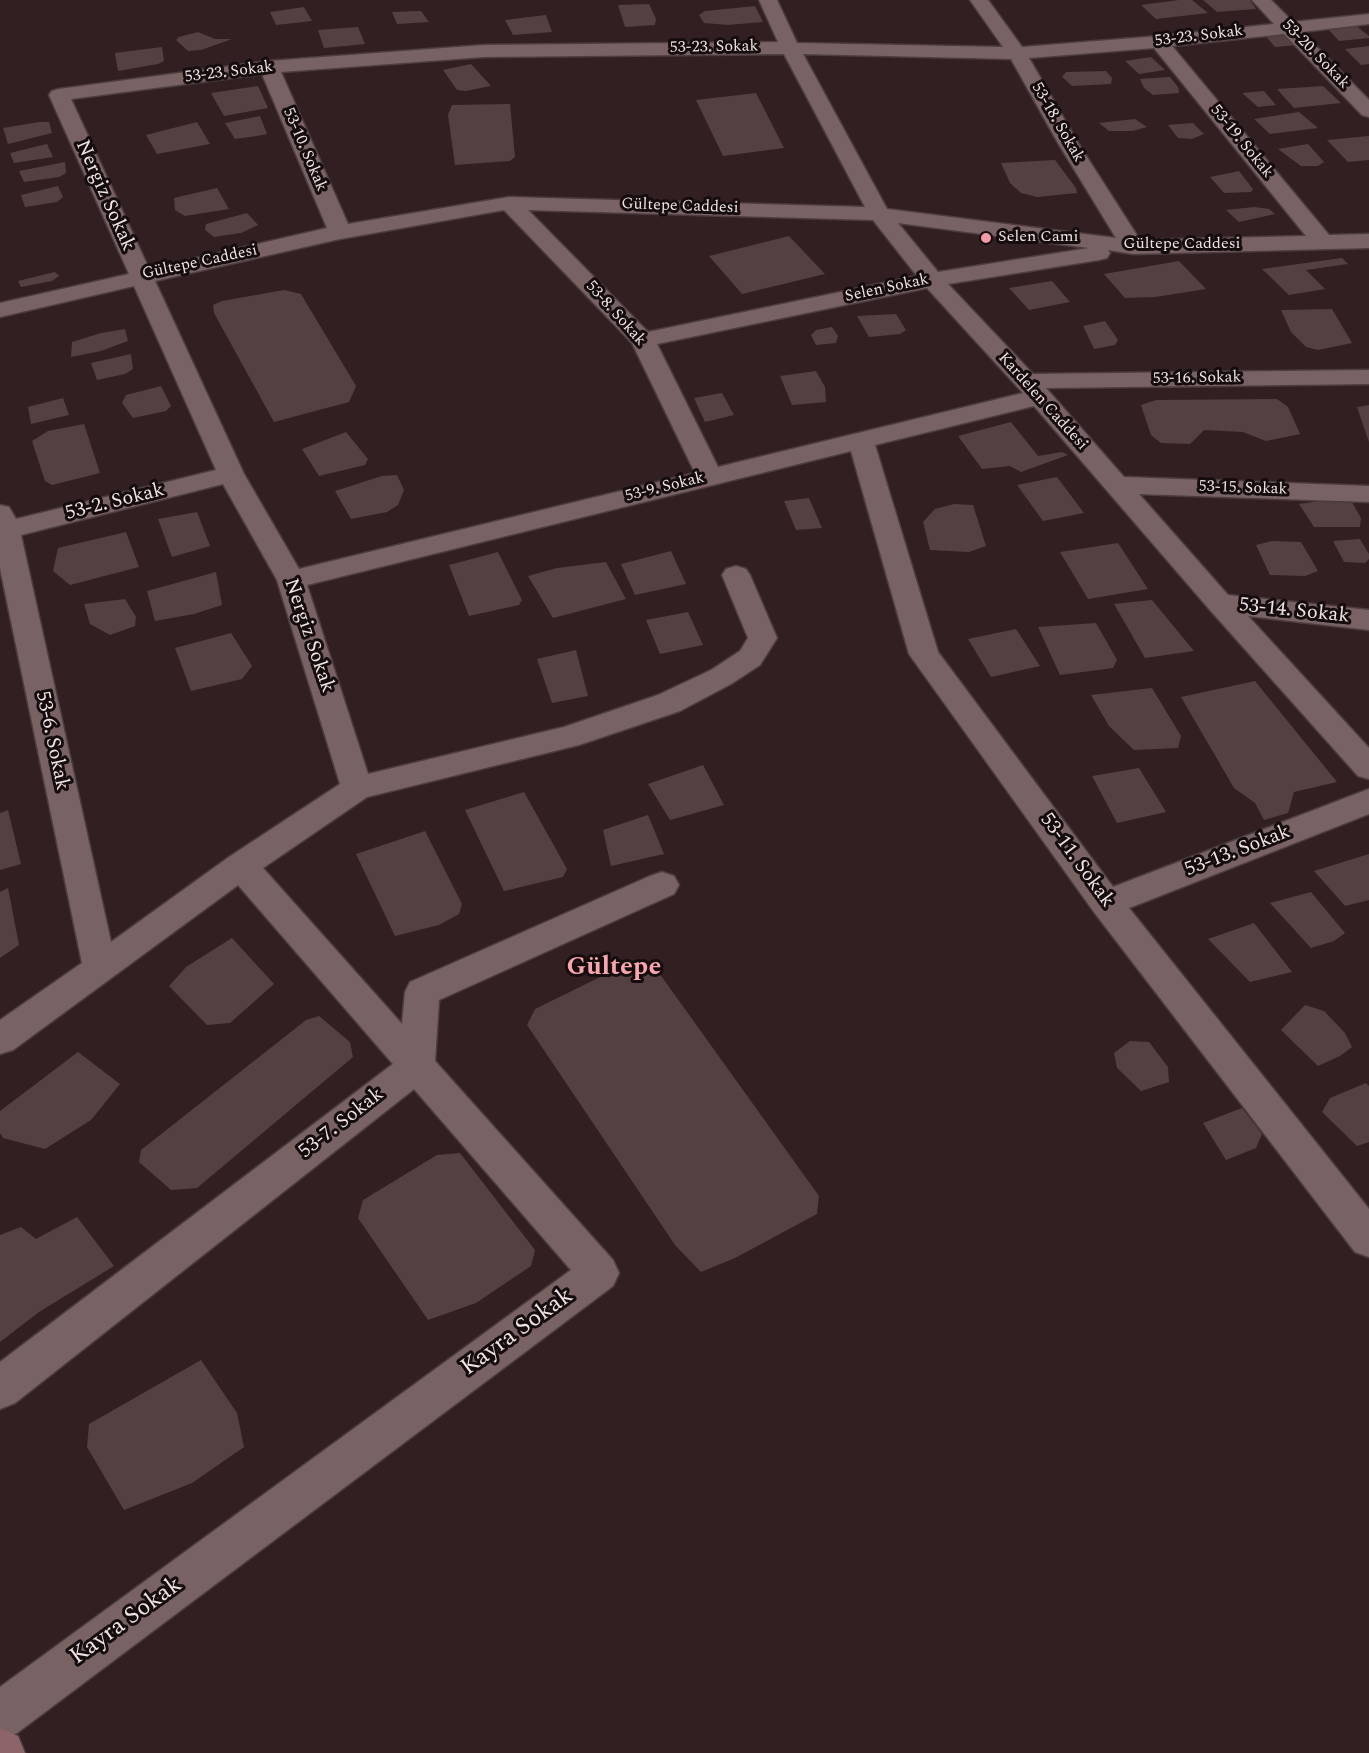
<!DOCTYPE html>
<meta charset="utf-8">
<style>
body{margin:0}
canvas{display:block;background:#321f21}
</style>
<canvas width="1369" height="1753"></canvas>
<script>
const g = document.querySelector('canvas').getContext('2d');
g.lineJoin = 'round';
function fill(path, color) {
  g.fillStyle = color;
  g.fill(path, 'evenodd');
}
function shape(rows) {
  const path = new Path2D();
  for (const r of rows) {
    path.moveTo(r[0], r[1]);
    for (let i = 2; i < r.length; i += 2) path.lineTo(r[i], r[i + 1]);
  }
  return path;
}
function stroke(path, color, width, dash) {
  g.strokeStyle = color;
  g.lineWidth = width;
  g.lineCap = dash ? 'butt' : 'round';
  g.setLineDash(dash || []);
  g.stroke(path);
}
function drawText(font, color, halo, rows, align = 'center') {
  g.font = font + ' Spectral,serif';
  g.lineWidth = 6;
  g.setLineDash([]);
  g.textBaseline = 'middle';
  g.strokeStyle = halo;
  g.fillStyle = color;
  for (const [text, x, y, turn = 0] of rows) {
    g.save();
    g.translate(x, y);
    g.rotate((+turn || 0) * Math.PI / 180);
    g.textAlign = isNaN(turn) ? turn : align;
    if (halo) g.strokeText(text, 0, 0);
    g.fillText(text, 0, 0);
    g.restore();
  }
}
const building = shape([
 [1179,0,1192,0,1208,13,1156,19,1141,5],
 [1203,0,1250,0,1256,9,1217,12],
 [649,4,656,19,655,25,625,27,618,5],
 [755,6,763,22,728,25,704,23,699,15,705,11],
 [304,7,312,21,276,25,270,12],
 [421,11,429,22,397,24,392,12],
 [546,15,552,32,513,35,505,20],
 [1355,25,1369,36,1369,38,1339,41,1327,28],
 [358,27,365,44,324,48,318,30],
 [198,32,215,39,232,39,201,50,188,51,176,40,179,37],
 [1288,32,1298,45,1275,47,1264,34],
 [1369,46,1369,64,1361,65,1345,49],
 [162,47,164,61,158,64,118,71,115,53],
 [1151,57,1165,70,1139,74,1125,61],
 [471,64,491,86,466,91,457,90,443,70],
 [1106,71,1112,78,1111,84,1072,86,1062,77,1066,72],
 [1170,77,1178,87,1179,93,1153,95,1144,88,1140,79],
 [258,86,268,108,224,116,211,93],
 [1323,86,1341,103,1294,108,1277,89],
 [1264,91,1276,105,1258,107,1242,93],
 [756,93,784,148,723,156,696,100],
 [510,104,515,157,510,161,455,165,448,115,452,105],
 [1299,112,1318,128,1270,134,1254,119],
 [260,116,267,134,257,136,235,139,225,123],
 [1135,119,1147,127,1133,131,1109,131,1099,123],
 [39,122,49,122,52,133,8,144,3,128],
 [197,122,210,144,157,154,146,135],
 [1193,123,1204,134,1192,139,1178,138,1168,125],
 [1369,136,1369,160,1348,162,1327,140],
 [47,144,53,157,14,163,10,153],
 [1308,144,1324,162,1318,166,1301,166,1278,149],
 [1055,160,1076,188,1077,193,1037,197,1021,193,1010,183,1001,163],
 [65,162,66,173,59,177,24,182,19,171],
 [1239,171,1253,189,1251,192,1224,193,1210,177],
 [58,186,63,197,57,202,25,207,21,195],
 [217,188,229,209,185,216,175,210,174,198],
 [1254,207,1269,209,1275,214,1239,222,1226,210],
 [247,213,258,225,241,233,214,237,205,230,206,224],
 [789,236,825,274,742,294,709,256],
 [1342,258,1348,264,1306,270,1325,289,1289,295,1262,269],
 [1179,261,1206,289,1155,297,1125,298,1104,274],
 [55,272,59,276,52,281,21,287,18,281],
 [1052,281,1070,302,1029,310,1009,288],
 [284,290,301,294,356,386,349,402,274,422,214,313,213,305,222,301],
 [1332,309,1352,343,1318,350,1306,347,1291,332,1281,310],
 [896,314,906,330,900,334,869,337,857,316],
 [1105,321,1118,340,1115,345,1094,349,1083,326],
 [832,327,838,336,836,343,816,345,811,335,816,330],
 [125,329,128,341,101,351,71,357,72,342,101,333],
 [131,354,133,369,125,374,97,380,91,363],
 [816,371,825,387,826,402,792,405,780,376],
 [161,386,171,406,166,411,133,418,122,403,126,395],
 [722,393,734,415,705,422,694,398],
 [63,398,69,415,31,424,28,407],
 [1277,399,1288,407,1300,434,1266,441,1243,432,1204,430,1190,444,1161,443,1151,435,1141,405,1156,400],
 [1369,405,1369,442,1357,407],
 [1011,422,1038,456,1062,452,1068,455,1021,472,1010,466,982,469,958,436],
 [84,424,100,473,52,485,45,481,32,441,48,431],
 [346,432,368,459,365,465,319,476,302,449],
 [397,475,404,490,398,505,387,512,351,519,335,491,382,476],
 [1057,477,1084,513,1043,521,1017,485],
 [1349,497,1361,518,1360,527,1314,527,1299,504],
 [809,498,822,528,796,530,784,501],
 [954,504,973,505,986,546,969,552,930,550,923,522,935,509],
 [197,512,210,546,172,557,158,519],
 [126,532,139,567,70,585,53,571,58,548],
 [1360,539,1369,554,1369,559,1365,563,1344,562,1333,541],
 [1272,541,1301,542,1318,571,1305,576,1270,575,1256,545],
 [1118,543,1148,589,1088,599,1060,552],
 [671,551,686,584,635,595,621,564],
 [498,552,522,600,519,605,469,616,449,565],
 [606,562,626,599,553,618,528,576,557,568],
 [216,572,222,605,194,614,155,621,147,591],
 [125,599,136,617,135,626,110,635,90,624,84,604],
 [1152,600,1194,651,1145,658,1114,604],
 [688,612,703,645,660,654,646,620],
 [1096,623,1117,660,1113,668,1060,675,1038,627],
 [1016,629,1040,666,991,677,968,639],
 [231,633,252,666,242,679,191,691,175,648],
 [576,650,588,696,552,703,537,659],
 [1255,681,1337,782,1294,792,1288,813,1264,820,1255,803,1234,788,1181,697],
 [1152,688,1181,736,1178,748,1134,750,1109,726,1091,695],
 [703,765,724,805,670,820,648,784],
 [1139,768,1166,812,1117,823,1092,776],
 [524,792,567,869,563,877,504,891,465,810],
 [8,810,21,864,0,870,0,813],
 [648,815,664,854,611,866,603,830],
 [425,831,462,904,459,914,439,925,395,936,356,854],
 [1369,854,1369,900,1345,906,1314,871],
 [8,888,19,945,0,958,0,892],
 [1311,892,1345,933,1334,941,1311,948,1270,903],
 [1254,923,1292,972,1250,982,1208,939],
 [232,938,274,984,230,1023,207,1025,169,986,186,967],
 [635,960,654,966,819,1196,817,1214,735,1258,701,1272,675,1245,527,1025,535,1009],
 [1305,1005,1324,1011,1345,1033,1352,1047,1340,1056,1318,1066,1281,1030],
 [319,1016,350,1042,353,1057,197,1188,171,1190,139,1162,141,1150,306,1020],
 [1130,1041,1149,1042,1168,1067,1169,1082,1141,1091,1117,1068,1114,1053],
 [78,1052,120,1084,91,1120,45,1149,3,1138,0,1133,0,1111],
 [1366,1083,1369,1086,1369,1142,1357,1146,1322,1112,1330,1098],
 [1242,1108,1262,1134,1256,1148,1226,1160,1203,1123],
 [460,1153,535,1250,531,1266,476,1303,428,1320,358,1218,363,1200,437,1155],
 [77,1217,114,1266,39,1312,0,1342,0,1235,21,1227,36,1239],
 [201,1360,237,1413,244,1447,192,1483,124,1510,87,1447,89,1424]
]);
const street = shape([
 [759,0,777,0,797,43,1003,47,970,0,988,0,1022,47,1159,36,1274,24,1252,0,1271,0,1293,22,1369,14,1369,24,1302,32,1369,100,1369,117,1362,115,1284,34,1172,46,1329,235,1369,234,1369,248,1133,254,1108,250,1110,253,1107,258,1099,260,948,284,1033,374,1369,370,1369,384,1046,388,1124,477,1369,486,1369,502,1139,494,1228,595,1369,610,1369,630,1248,616,1369,748,1369,779,1358,776,1210,610,1034,406,875,445,938,652,1113,887,1369,789,1369,814,1129,908,1369,1209,1369,1257,1355,1252,1094,912,914,661,909,654,851,451,307,585,368,774,564,727,658,695,711,670,740,651,748,638,722,575,726,569,736,566,746,569,750,575,777,638,760,665,731,684,680,711,579,745,367,797,263,868,402,1024,405,992,410,982,650,876,662,872,674,876,679,885,674,894,439,1000,435,1061,613,1260,619,1273,613,1286,17,1733,0,1740,0,1687,571,1270,414,1089,15,1403,0,1409,0,1362,393,1064,238,885,13,1050,0,1054,0,1020,82,963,0,568,0,505,9,507,16,519,216,470,134,286,0,317,0,303,129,274,49,95,52,91,59,89,269,61,484,45,778,42,759,0],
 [1154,48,1306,236,1140,240,1078,143,1029,58,1154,48],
 [784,54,865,207,509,197,348,224,281,72,484,57,784,54],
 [803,54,1011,59,1058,143,1116,238,887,209,803,54],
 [262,74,327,228,149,269,71,99,262,74],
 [504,210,632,343,695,473,299,569,244,474,155,281,340,239,504,210],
 [528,210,873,220,917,276,648,332,528,210],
 [898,223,1089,248,938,272,898,223],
 [927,288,1023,393,718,467,657,344,927,288],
 [223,484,277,580,340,784,229,857,111,942,21,535,223,484]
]);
const secondary = shape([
 [0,1728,18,1736,25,1753,0,1753,0,1728]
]);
const markers = [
 [986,238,6,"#f49aa5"]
];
const farStreetnames = [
 ["53-23. Sokak",1199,37,-7],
 ["53-23. Sokak",714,48,-1],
 ["53-20. Sokak",1315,55,46],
 ["53-23. Sokak",229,73,-7],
 ["53-18. Sokak",1057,123,60],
 ["53-19. Sokak",1241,142,51],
 ["53-10. Sokak",304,150,67],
 ["Gültepe Caddesi",680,207,2],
 ["Gültepe Caddesi",1182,245],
 ["Gültepe Caddesi",200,263,-12],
 ["Selen Sokak",887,289,-12],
 ["53-8. Sokak",615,314,48],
 ["53-16. Sokak",1197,379,-1],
 ["Kardelen Caddesi",1042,402,48],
 ["53-9. Sokak",665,488,-14],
 ["53-15. Sokak",1243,489,2]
];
const farPoinames = [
 ["Selen Cami",998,238]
];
const streetNames = [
 ["Nergiz Sokak",104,196,66],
 ["53-2. Sokak",115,503,-14],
 ["53-14. Sokak",1294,612,6],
 ["Nergiz Sokak",308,636,71],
 ["53-6. Sokak",51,741,78],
 ["53-13. Sokak",1238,852,-21],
 ["53-11. Sokak",1076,861,54],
 ["53-7. Sokak",342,1124,-38]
];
const nearStreetnames = [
 ["Kayra Sokak",518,1333,-36],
 ["Kayra Sokak",127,1622,-36]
];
const districtNames = [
 ["Gültepe",614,969]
];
fill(building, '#543f41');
stroke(street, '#4d3d3f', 3);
stroke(secondary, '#4d3d3f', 3);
fill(street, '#796264');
fill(secondary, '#8d6469');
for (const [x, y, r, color] of markers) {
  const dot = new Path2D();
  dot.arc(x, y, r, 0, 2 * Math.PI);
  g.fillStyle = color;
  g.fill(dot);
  stroke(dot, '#140c0d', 2);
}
drawText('16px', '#f1e3e4', '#140c0d', farStreetnames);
drawText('16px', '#f1e3e4', '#140c0d', farPoinames, 'left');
drawText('20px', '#f1e3e4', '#140c0d', streetNames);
drawText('24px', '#f1e3e4', '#140c0d', nearStreetnames);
drawText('bold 26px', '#f9a5ae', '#140c0d', districtNames);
</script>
